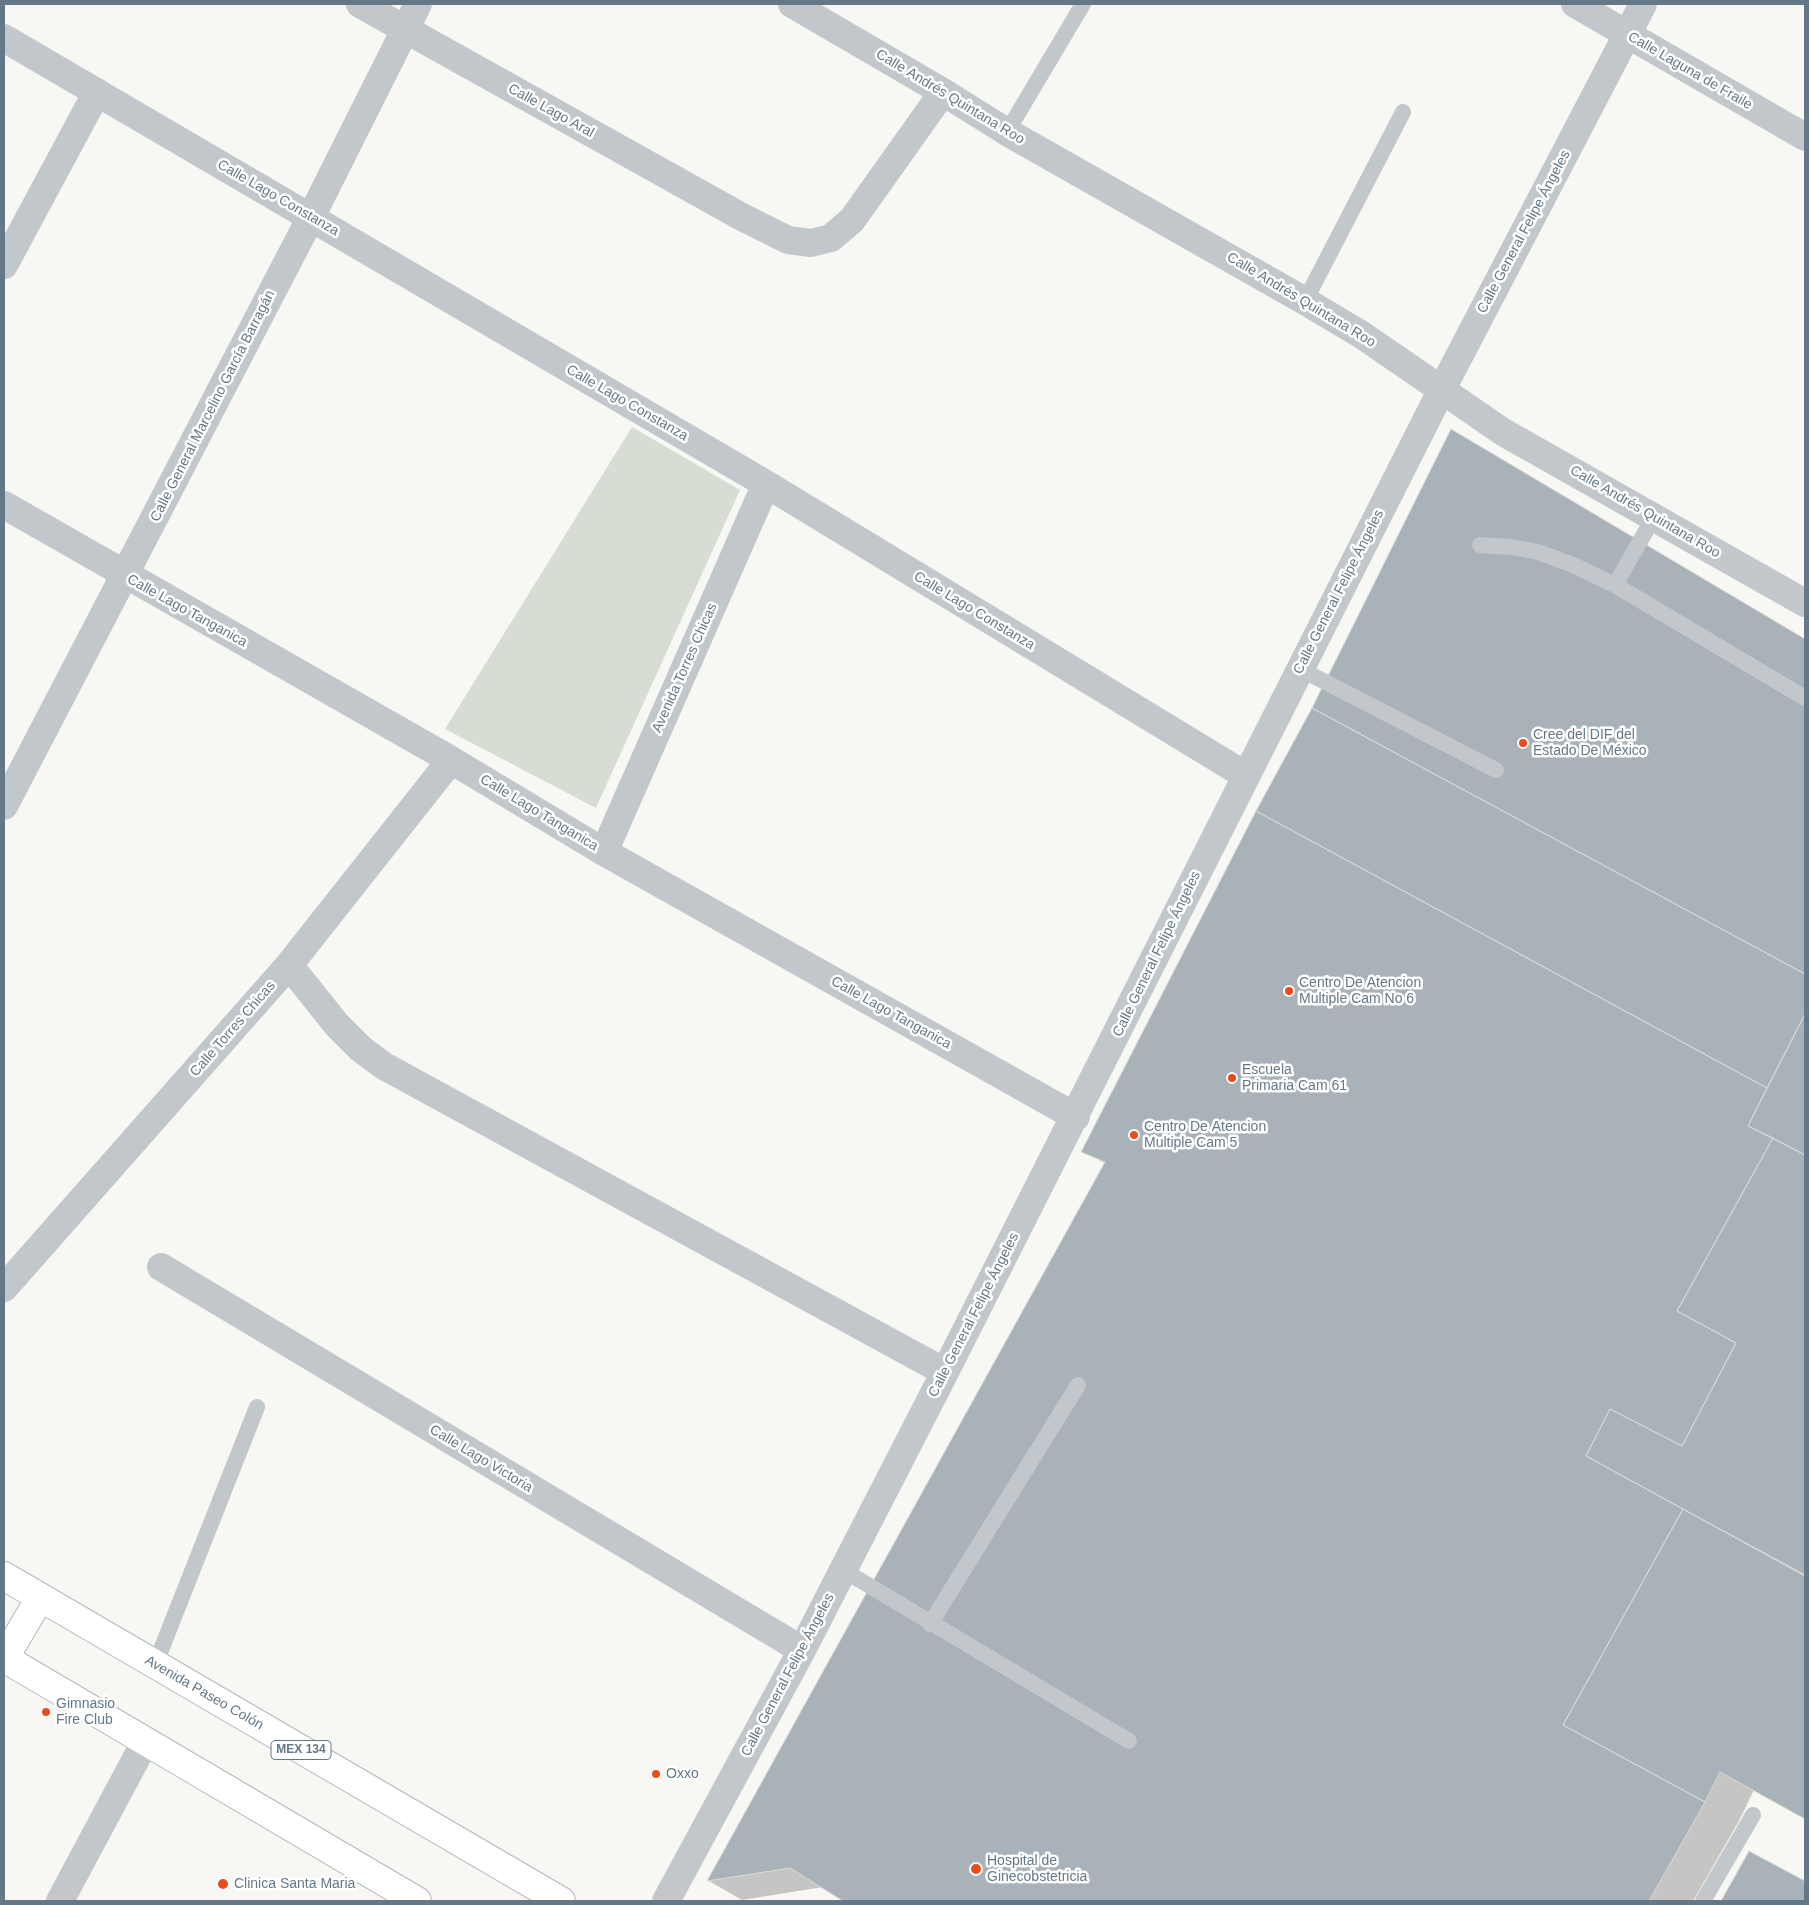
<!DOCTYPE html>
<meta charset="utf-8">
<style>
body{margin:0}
#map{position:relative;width:1809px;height:1905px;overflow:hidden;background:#f7f7f4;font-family:Arial,sans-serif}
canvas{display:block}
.frame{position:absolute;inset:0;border:5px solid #647887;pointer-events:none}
</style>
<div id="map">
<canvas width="1809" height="1905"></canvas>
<div class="frame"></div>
</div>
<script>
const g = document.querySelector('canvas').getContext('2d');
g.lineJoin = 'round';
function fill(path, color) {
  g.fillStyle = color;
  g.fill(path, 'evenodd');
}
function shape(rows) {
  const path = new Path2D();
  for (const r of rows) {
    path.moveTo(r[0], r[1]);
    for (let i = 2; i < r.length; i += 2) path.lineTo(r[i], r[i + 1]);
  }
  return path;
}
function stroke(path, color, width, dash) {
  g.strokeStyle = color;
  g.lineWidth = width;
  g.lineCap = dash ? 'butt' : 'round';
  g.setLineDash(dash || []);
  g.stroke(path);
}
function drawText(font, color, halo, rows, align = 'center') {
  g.font = font + ' Arial,sans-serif';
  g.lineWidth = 5;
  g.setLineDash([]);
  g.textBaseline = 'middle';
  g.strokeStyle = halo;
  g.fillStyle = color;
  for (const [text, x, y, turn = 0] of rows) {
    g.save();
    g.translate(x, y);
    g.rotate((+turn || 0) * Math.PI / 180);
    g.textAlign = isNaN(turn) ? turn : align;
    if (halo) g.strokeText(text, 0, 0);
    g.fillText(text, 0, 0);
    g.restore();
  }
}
const green = shape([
 [632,427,740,490,596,808,445,729]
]);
const shadow = shape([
 [1485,450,1805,640,1805,1818,1754,1790,1739,1821,1693,1901,846,1901,823,1887,742,1900,709,1881,1106,1164,1083,1151],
 [1750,1852,1805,1882,1805,1901,1723,1901]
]);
const building = shape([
 [1451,429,1805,639,1805,974,1312,708,1451,429],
 [1312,708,1805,974,1805,1014,1767,1088,1256,811,1312,708],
 [1256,811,1767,1088,1748,1126,1773,1138,1677,1311,1736,1343,1682,1446,1610,1409,1586,1456,1683,1509,1563,1725,1705,1802,1649,1901,843,1901,790,1868,707,1881,1105,1162,1081,1152,1256,811],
 [1805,1014,1805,1155,1748,1126,1805,1014],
 [1773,1138,1805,1155,1805,1576,1586,1456,1610,1409,1682,1446,1736,1343,1677,1311,1773,1138],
 [1683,1509,1805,1575,1805,1819,1720,1772,1705,1802,1563,1725,1683,1509],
 [1749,1851,1805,1881,1805,1901,1721,1901,1749,1851]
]);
const service = shape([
 [1007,132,1083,4],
 [1305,301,1403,112],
 [1654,517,1615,585,1805,698],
 [1480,545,1512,547,1538,552,1573,565,1615,585],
 [1300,669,1496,770],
 [843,1570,1129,1741],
 [930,1624,1078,1385],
 [155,1665,257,1407],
 [1703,1901,1753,1815]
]);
const minor = shape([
 [360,4,742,217,788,240,811,243,831,238,852,220,943,92],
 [792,4,943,92,1007,132,1305,301,1362,335,1503,432,1805,603],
 [1575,4,1805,137],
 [4,38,766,484,1245,775],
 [4,265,97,92],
 [4,505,451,760,604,852,1076,1117],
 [4,806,311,217,418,4],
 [604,852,766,484],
 [289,965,337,1025,361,1049,384,1066,945,1372],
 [161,1267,802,1650],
 [4,1288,289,965,451,760],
 [60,1901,145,1742],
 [666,1901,802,1650,945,1372,1441,391,1643,4]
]);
const primary = shape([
 [4,1576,561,1901],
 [4,1658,417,1901],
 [4,1659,40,1598]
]);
const markers = [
 [1523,743,5,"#ed4a1e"],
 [1289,991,5,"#ed4a1e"],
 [1232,1078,5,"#ed4a1e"],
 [1134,1135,5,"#ed4a1e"],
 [46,1712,5,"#ed4a1e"],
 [656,1774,5,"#ed4a1e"],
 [976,1869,6,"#ed4a1e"],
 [223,1884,6,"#ed4a1e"]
];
const shields = [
 [301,1750,60]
];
const shieldNames = [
 ["MEX 134",301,1750]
];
const streetNames = [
 ["Calle Laguna de Fraile",1690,71,30],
 ["Calle Andrés Quintana Roo",950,97,31],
 ["Calle Lago Aral",551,111,29],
 ["Calle Lago Constanza",278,198,30],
 ["Calle General Felipe Ángeles",1524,232,-62],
 ["Calle Andrés Quintana Roo",1301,300,31],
 ["Calle Lago Constanza",627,403,30],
 ["Calle General Marcelino García Barragán",213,406,-63],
 ["Calle Andrés Quintana Roo",1645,512,30],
 ["Calle General Felipe Ángeles",1339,592,-63],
 ["Calle Lago Tanganica",187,611,29],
 ["Calle Lago Constanza",974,611,31],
 ["Avenida Torres Chicas",685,668,-66],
 ["Calle Lago Tanganica",539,813,31],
 ["Calle General Felipe Ángeles",1157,954,-64],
 ["Calle Lago Tanganica",891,1013,29],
 ["Calle Torres Chicas",233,1029,-49],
 ["Calle General Felipe Ángeles",974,1315,-63],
 ["Calle Lago Victoria",481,1459,31],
 ["Calle General Felipe Ángeles",788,1675,-62],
 ["Avenida Paseo Colón",204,1693,30]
];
const poiNames = [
 ["Cree del DIF del",1533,735],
 ["Estado De México",1533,751],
 ["Centro De Atencion",1299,983],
 ["Multiple Cam No 6",1299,999],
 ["Escuela",1242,1070],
 ["Primaria Cam 61",1242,1086],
 ["Centro De Atencion",1144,1127],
 ["Multiple Cam 5",1144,1143],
 ["Gimnasio",56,1704],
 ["Fire Club",56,1720],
 ["Oxxo",666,1774],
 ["Hospital de",987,1861],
 ["Ginecobstetricia",987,1877],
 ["Clinica Santa Maria",234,1884]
];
fill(green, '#d7ddd3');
fill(shadow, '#0003');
fill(building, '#a8b2b8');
stroke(building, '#d9d9d6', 1);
stroke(primary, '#b3b9bd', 30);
stroke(service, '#c2c7cb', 16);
stroke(minor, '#c2c7cb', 28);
stroke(primary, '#fff', 28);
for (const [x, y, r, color] of markers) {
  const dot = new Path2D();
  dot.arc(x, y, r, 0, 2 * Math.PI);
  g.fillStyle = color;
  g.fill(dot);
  stroke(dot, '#fff', 2);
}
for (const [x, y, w] of shields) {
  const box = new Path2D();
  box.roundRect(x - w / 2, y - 9.5, w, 19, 4);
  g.fillStyle = '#fff';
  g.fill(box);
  stroke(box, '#647887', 1);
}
drawText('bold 12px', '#647887', null, shieldNames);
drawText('14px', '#647887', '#fff', streetNames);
drawText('14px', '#647887', '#fff', poiNames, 'left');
</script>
